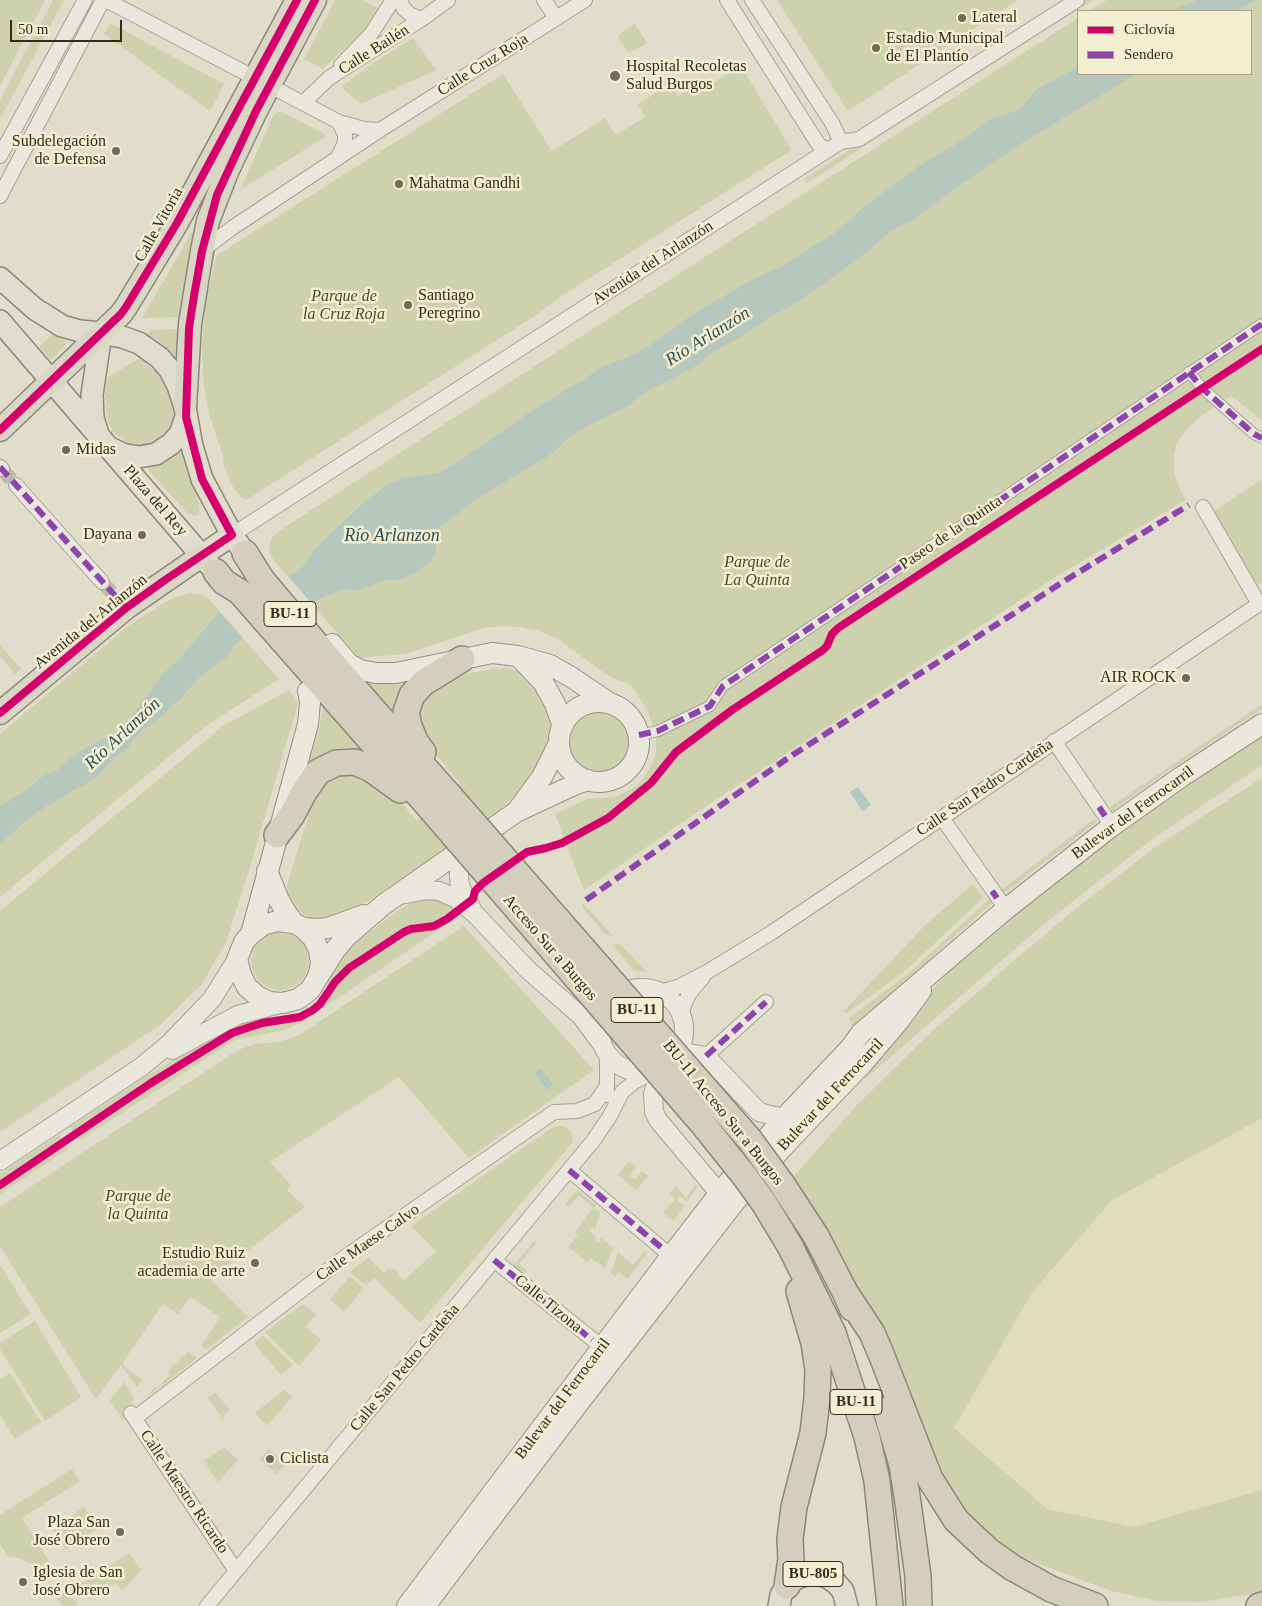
<!DOCTYPE html>
<meta charset="utf-8">
<style>
body{margin:0}
#map{position:relative;width:1262px;height:1606px;overflow:hidden;background:#e1ddcb;font-family:"Times New Roman",serif}
canvas{display:block}
.legend{position:absolute;left:1077px;top:10px;width:175px;height:65px;box-sizing:border-box;background:#f3edd1;border:1px solid #a79f89;margin:0;padding:6px 9px;list-style:none;font-size:15px;color:#342b1d}
.legend li{display:flex;align-items:center;gap:10px;height:25px}
.legend b{width:25px;border:1px solid #a79f89}
.scale{position:absolute;left:10px;top:20px;width:112px;height:22px;box-sizing:border-box;border:2px solid #342b1d;border-top:0;padding-left:6px;font-size:15px;line-height:18px;white-space:nowrap;color:#342b1d;-webkit-text-stroke:4px #f3edd1;paint-order:stroke}
</style>
<div id="map">
<canvas width="1262" height="1606"></canvas>
<ul class="legend">
<li><b style="height:6px;background:#d6006c"></b>Ciclovía</li>
<li><b style="height:6px;background:#8e44ad"></b>Sendero</li>
</ul>
<div class="scale">50 m</div>
</div>
<script>
const g = document.querySelector('canvas').getContext('2d');
g.lineJoin = 'round';
function fill(path, color) {
  g.fillStyle = color;
  g.fill(path, 'evenodd');
}
function shape(rows) {
  const path = new Path2D();
  for (const r of rows) {
    if (r.length === 3) {
      path.moveTo(r[0] + r[2], r[1]);
      path.arc(r[0], r[1], r[2], 0, 2 * Math.PI);
      continue;
    }
    path.moveTo(r[0], r[1]);
    for (let i = 2; i < r.length; i += 2) path.lineTo(r[i], r[i + 1]);
  }
  return path;
}
function stroke(path, color, width, dash) {
  g.strokeStyle = color;
  g.lineWidth = width;
  g.lineCap = dash ? 'butt' : 'round';
  g.setLineDash(dash || []);
  g.stroke(path);
}
function drawText(font, color, halo, rows, align = 'center') {
  g.font = font + ' "Times New Roman",serif';
  g.lineWidth = 5;
  g.setLineDash([]);
  g.textBaseline = 'middle';
  g.strokeStyle = halo;
  g.fillStyle = color;
  for (const [text, x, y, turn = 0] of rows) {
    g.save();
    g.translate(x, y);
    g.rotate((+turn || 0) * Math.PI / 180);
    g.textAlign = isNaN(turn) ? turn : align;
    if (halo) g.strokeText(text, 0, 0);
    g.fillText(text, 0, 0);
    g.restore();
  }
}
const farmland = shape([
 [1262,1118,1262,1490,1134,1527,1047,1509,953,1428,1031,1294,1112,1200]
]);
const green = shape([
 [0,0,45,0,0,86],
 [53,0,64,0,0,119,0,100],
 [335,0,363,0,378,8,365,29,323,69,304,59],
 [777,0,1018,0,848,111],
 [1086,0,1093,0,807,183,804,179],
 [1107,0,1262,0,1262,420,1231,396,1202,415,1188,428,1177,442,1174,455,1174,470,1177,483,1186,500,1054,578,708,805,584,890,555,814,587,799,616,797,637,786,650,768,656,754,656,734,647,709,630,684,617,680,603,672,558,639,536,630,520,627,502,626,484,628,405,654,359,658,276,563,270,553,269,545,272,537,282,529,449,421,1078,18,1078,74,1251,74,1251,11,1089,11],
 [110,23,224,84,210,111,104,34],
 [635,24,647,43,629,53,619,39,619,34],
 [413,38,436,70,361,104,341,87,373,63],
 [741,66,791,149,790,151,560,297,533,317,251,497,246,500,241,497,233,487,224,466,223,456,209,414,203,380,202,342,206,300,217,255,503,74,552,151,605,118,616,135,645,117,638,104,665,87,664,85,666,83,664,79,666,78,678,96,700,82,701,84,706,85,713,83],
 [278,112,282,112,325,134,325,137,240,190,274,114],
 [192,232,197,235,181,317,142,318],
 [178,329,175,357,162,343,148,335,150,330],
 [53,334,68,343,50,360,39,347],
 [140,358,157,373,165,384,171,395,175,408,174,419,167,432,159,439,144,445,130,444,114,433,108,422,106,409,105,396,108,377],
 [182,449,198,500,200,512,198,515,193,516,187,513,149,471,148,467,171,459],
 [1262,479,1262,582,1256,586,1213,512],
 [190,593,203,595,210,600,279,679,207,725,0,897,0,734,128,626,162,604,175,597],
 [0,645,21,669,15,674,0,656],
 [507,668,522,672,532,680,551,716,547,745,542,758,520,790,503,807,469,833,359,907,338,918,313,919,304,915,294,906,288,893,287,885,311,807,320,789,331,777,349,773,364,775,398,799,417,821,460,783,429,746,417,716,421,702,435,689,466,674,492,669],
 [415,677,397,719,365,683,387,684],
 [289,690,298,703,295,714,247,877,226,942,202,984,160,1025,0,1132,0,911,223,726],
 [1262,704,1262,709,1171,769,1112,811,1110,807],
 [323,706,362,748,360,749,340,748,329,751,320,756,312,764,310,764,309,761,320,725],
 [600,742,30],
 [1262,735,1262,765,1150,841,1044,924,865,1079,862,1074,938,983,960,959,984,938,1128,826,1207,771],
 [1262,778,1262,1118,1112,1200,1031,1294,954,1428,1047,1509,1134,1527,1262,1490,1262,1592,1202,1602,1158,1601,1111,1591,1015,1555,965,1509,919,1437,826,1231,793,1177,857,1105,930,1033,1017,958,1073,911,1154,848],
 [1094,819,1097,822,1002,895,1000,891],
 [973,884,983,898,905,971,847,1013,843,1012,925,925],
 [429,897,451,903,462,914,322,1009,329,980,347,950,394,913,412,902],
 [989,899,992,903,853,1028,849,1018,908,974],
 [583,903,613,936,606,935,582,907],
 [464,926,594,1070,469,1158,399,1077,270,1162,291,1185,287,1190,305,1207,210,1279,248,1317,206,1350,201,1346,220,1317,190,1297,178,1314,163,1304,123,1362,126,1368,142,1380,137,1387,121,1365,96,1399,0,1246,0,1207,238,1050,255,1044,279,1042,299,1035],
 [280,961,29],
 [612,944,620,944,647,972,634,971],
 [271,1016,279,1024,306,1019,306,1021,284,1030,235,1040,80,1140,70,1127,153,1072,229,1027,249,1020],
 [556,1126,563,1126,570,1130,573,1138,572,1143,420,1323,374,1278,366,1286,349,1272,369,1257,376,1267,378,1266,383,1273,389,1269,391,1270,394,1268,403,1281,436,1251,411,1226,550,1129],
 [59,1135,68,1149,0,1194,0,1174],
 [629,1161,636,1167,630,1175,635,1179,642,1171,648,1176,636,1190,618,1175],
 [696,1184,698,1186,687,1202,680,1196,677,1199,684,1206,673,1221,663,1213,675,1199,669,1193,676,1186,686,1198],
 [577,1190,596,1205,594,1208,600,1213,595,1229,592,1227,589,1231,596,1237,595,1240,599,1243,601,1238,613,1248,605,1268,591,1258,587,1262,568,1247,578,1235,575,1232,593,1208,579,1195,569,1207,565,1204],
 [534,1241,536,1243,519,1264,527,1271,523,1276,512,1267],
 [645,1251,647,1253,628,1279,618,1272,615,1277,611,1273,618,1252,633,1265],
 [0,1265,31,1314,0,1333],
 [350,1276,364,1288,344,1312,330,1299],
 [303,1304,316,1314,306,1327,321,1340,299,1366,265,1332],
 [35,1321,81,1397,45,1421,0,1349,0,1343],
 [263,1335,293,1365,281,1375,254,1343],
 [187,1351,197,1358,145,1399,154,1387,156,1388,158,1386,159,1387,170,1374,168,1373,174,1364,177,1365,182,1356,185,1356],
 [10,1373,41,1422,15,1439,0,1415,0,1379],
 [124,1382,134,1398,128,1406,125,1418,122,1419,110,1400],
 [284,1390,292,1397,267,1426,255,1413],
 [215,1392,230,1410,222,1418,208,1398],
 [224,1447,238,1460,218,1482,204,1461],
 [269,1449,286,1464,277,1474,259,1459],
 [72,1469,80,1481,22,1518,53,1568,42,1575,35,1565,13,1556,9,1558,0,1544,0,1515],
 [84,1507,98,1528,66,1550,53,1529],
 [129,1553,141,1570,122,1591,116,1583,89,1600,80,1584],
 [69,1590,78,1606,63,1606,56,1598]
]);
const water = shape([
 [1197,0,1255,0,1238,11,1170,11],
 [1078,67,1078,74,1136,74,1019,145,961,184,914,220,892,230,867,252,826,282,788,308,771,316,742,336,708,355,698,365,642,394,628,406,585,427,569,437,553,453,481,496,440,527,435,533,436,551,432,560,417,572,399,580,386,580,355,591,345,589,318,599,240,640,232,647,227,657,215,665,199,678,178,701,171,706,164,715,142,731,133,740,128,748,114,758,101,773,84,785,70,792,31,816,0,844,0,806,27,790,43,776,57,770,77,753,118,731,128,722,162,675,182,656,218,613,296,572,306,564,310,555,321,543,360,506,387,485,403,478,438,473,464,458,539,406,580,382,602,367,628,357,646,348,692,315,750,281,781,267,839,230,859,211,917,167,958,143,993,118,1019,110,1037,89],
 [858,787,871,805,862,811,850,792],
 [538,1069,542,1069,553,1085,547,1090,535,1074]
]);
const pier = shape([
 [286,574,312,604,245,640,218,610]
]);
const minorTunnel = shape([
 [2,469,16,485],
 [102,582,117,598]
]);
const pedestrian = shape([
 [1189,372,1202,388,1254,434,1262,438],
 [639,735,658,731,710,706,723,686,1262,324]
]);
const minor = shape([
 [106,0,339,122,364,129,380,130],
 [400,0,404,9,411,15,422,19],
 [544,0,556,18],
 [727,0,813,136,819,145,828,150],
 [752,0,832,123,841,142],
 [341,65,371,34,393,0],
 [303,103,329,78,422,19,448,0],
 [0,156,85,0],
 [338,158,345,142,345,135,339,122],
 [0,196,103,0],
 [203,250,232,228,380,130,585,0],
 [0,467,2,469],
 [16,485,102,582],
 [1203,507,1259,604],
 [232,535,828,150,841,142,859,139,1077,0],
 [1054,741,1112,826],
 [942,818,1006,909],
 [659,992,678,987,707,972,771,933,1262,602],
 [682,1015,684,1005,689,994,703,977],
 [606,1051,607,1064,607,1095],
 [706,1056,766,1002],
 [569,1170,671,1256],
 [494,1260,602,1347],
 [131,1413,236,1571],
 [135,1418,345,1257,554,1112,577,1111,595,1104,607,1086],
 [207,1606,593,1141,610,1116,622,1092,634,1082,656,1070]
]);
const tertiary = shape([
 [469,846,459,865,459,877,460,886,471,907],
 [400,895,427,890,439,891,457,899,475,914,528,970,581,1016,601,1043],
 [642,1030,42],
 [172,1050,238,1015,283,1003],
 [673,1059,689,1053,706,1056,759,1112,774,1116,795,1119],
 [663,1067,658,1078,653,1094,654,1112,658,1120,720,1194,723,1202,722,1205],
 [0,1161,141,1067,169,1044,212,999,237,959]
]);
const secondary = shape([
 [332,644,349,664,360,670,376,673,396,673,492,653,518,656,550,665,571,677,611,704],
 [519,657,543,682,555,704,563,726],
 [599,742,40],
 [517,811,542,777,559,743],
 [267,871,279,900,287,914,294,923],
 [303,928,319,929,328,928,364,915],
 [251,934,308,724,310,702,308,691],
 [318,977,321,963,319,950,313,938,303,928,294,923,277,921,263,925,251,934,244,942,237,959,241,975,247,987,257,996,269,1002,283,1003,298,999,310,990,318,977,335,950,346,937,383,905,516,812,576,784,588,780],
 [407,1606,671,1256,725,1186,784,1118,851,1047,861,1033,1006,909,1112,826,1181,777,1262,724],
 [425,1606,581,1400,733,1204,783,1147,863,1063,898,1022,921,991]
]);
const primary = shape([
 [0,278,35,309,62,326,80,331,101,333,122,337,139,343,160,358,170,370,178,386,185,407,192,446,202,479,232,535,245,553],
 [0,321,213,569],
 [98,434,93,418,92,395,101,333],
 [108,447,125,455,139,457,156,454,171,444,180,434,186,417],
 [201,556,232,535],
 [779,1606,781,1595,787,1586,795,1579,805,1575,816,1574,827,1577,836,1583,843,1591,847,1606]
]);
const trunk = shape([
 [185,407,190,324,202,251,208,221,227,172,256,111,315,0],
 [0,430,121,314,126,307,177,223,297,0],
 [0,713,126,608,201,556]
]);
const motorway = shape([
 [245,553,262,580,339,671,448,794],
 [216,572,224,582,240,592,431,809],
 [423,752,416,743,409,726,406,712,412,695,423,683,462,659],
 [277,835,292,815,304,792,318,772,336,763,355,762,371,769,400,790],
 [816,1236,845,1292,852,1308],
 [790,1246,833,1333,867,1437,877,1481,890,1606],
 [845,1292,872,1333,881,1354,930,1479,956,1520,989,1551,1013,1568,1051,1589,1095,1606],
 [886,1410,902,1465,907,1496,918,1576,919,1606],
 [787,1586,791,1559,790,1539,794,1507,813,1433,817,1398,818,1370,814,1343,799,1291],
 [1259,1606,1262,1605]
]);
const motorwayBridge = shape([
 [448,794,750,1140,782,1184,816,1236],
 [431,809,702,1123,746,1178,764,1203,790,1246]
]);
const quiet = shape([
 [1189,372,1202,388,1254,434,1262,438],
 [0,467,126,608],
 [639,735,658,731,710,706,723,686,1262,324],
 [1099,807,1105,816],
 [992,891,997,898],
 [586,900,788,758,1066,580,1189,505],
 [706,1056,766,1002],
 [569,1170,662,1248],
 [494,1260,592,1340]
]);
const cycleway = shape([
 [0,430,121,314,126,307,177,223,297,0],
 [0,713,126,608,165,580,232,535,202,479,186,417,189,328,194,296,202,251,217,195,256,111,315,0],
 [0,1185,151,1083,232,1033,262,1023,300,1017,313,1010,320,1004,335,982,349,968,404,932,411,929,434,926,447,919,473,899,475,891,483,883,527,852,546,848,562,843,608,818,651,783,676,752,732,710,823,650,827,646,832,634,838,628,1262,349]
]);
const markers = [
 [962,18,5,"#71695a"],
 [876,48,5,"#71695a"],
 [615,76,6,"#71695a"],
 [116,151,5,"#71695a"],
 [399,184,5,"#71695a"],
 [408,305,5,"#71695a"],
 [66,450,5,"#71695a"],
 [142,535,5,"#71695a"],
 [1186,678,5,"#71695a"],
 [255,1263,5,"#71695a"],
 [270,1459,5,"#71695a"],
 [120,1532,5,"#71695a"],
 [23,1582,5,"#71695a"]
];
const shields = [
 [290,614,52],
 [637,1010,52],
 [856,1402,52],
 [813,1574,60]
];
const shieldNames = [
 ["BU-11",290,614],
 ["BU-11",637,1010],
 ["BU-11",856,1402],
 ["BU-805",813,1574]
];
const poiNames = [
 ["Lateral",972,18],
 ["Estadio Municipal",886,39],
 ["de El Plantío",886,57],
 ["Hospital Recoletas",626,67],
 ["Salud Burgos",626,85],
 ["Subdelegación",106,142,"right"],
 ["de Defensa",106,160,"right"],
 ["Mahatma Gandhi",409,184],
 ["Santiago",418,296],
 ["Peregrino",418,314],
 ["Midas",76,450],
 ["Dayana",132,535,"right"],
 ["AIR ROCK",1176,678,"right"],
 ["Estudio Ruiz",245,1254,"right"],
 ["academia de arte",245,1272,"right"],
 ["Ciclista",280,1459],
 ["Plaza San",110,1523,"right"],
 ["José Obrero",110,1541,"right"],
 ["Iglesia de San",33,1573],
 ["José Obrero",33,1591]
];
const streetNames = [
 ["Calle Bailén",374,50,-32],
 ["Calle Cruz Roja",483,65,-32],
 ["Calle Vitoria",159,225,-61],
 ["Avenida del Arlanzón",653,263,-33],
 ["Plaza del Rey",155,501,49],
 ["Paseo de la Quinta",951,533,-34],
 ["Avenida del Arlanzón",91,622,-39],
 ["Calle San Pedro Cardeña",985,788,-34],
 ["Bulevar del Ferrocarril",1133,813,-36],
 ["Acceso Sur a Burgos",550,948,49],
 ["Bulevar del Ferrocarril",831,1095,-47],
 ["BU-11 Acceso Sur a Burgos",723,1113,51],
 ["Calle Maese Calvo",368,1243,-35],
 ["Calle Tizona",548,1304,39],
 ["Calle San Pedro Cardeña",405,1368,-50],
 ["Bulevar del Ferrocarril",563,1399,-53],
 ["Calle Maestro Ricardo",184,1492,56]
];
const parkNames = [
 ["Parque de",344,297],
 ["la Cruz Roja",344,315],
 ["Parque de",757,563],
 ["La Quinta",757,581],
 ["Parque de",138,1197],
 ["la Quinta",138,1215]
];
const waterNames = [
 ["Río Arlanzón",708,337,-32],
 ["Río Arlanzon",392,536],
 ["Río Arlanzón",123,734,-43]
];
fill(farmland, '#e0ddbc');
fill(green, '#cdd1ae');
fill(water, '#b6c7be');
fill(pier, '#e1ddcb');
stroke(minorTunnel, '#beb9a8', 14, [14, 7]);
stroke(pedestrian, '#a6a294', 12);
stroke(minor, '#a6a294', 16);
stroke(tertiary, '#a6a294', 20);
stroke(secondary, '#969184', 22);
stroke(primary, '#8c877b', 24);
stroke(trunk, '#8c877b', 25);
stroke(motorway, '#8c877b', 28);
stroke(pedestrian, '#eae7dc', 10);
stroke(minor, '#eae7dc', 14);
stroke(tertiary, '#eae7dc', 18);
stroke(secondary, '#eae7dc', 20);
stroke(primary, '#e1ddce', 21);
stroke(trunk, '#dad6c5', 22);
stroke(motorway, '#d4cebc', 25);
stroke(motorwayBridge, '#8c877b', 28, []);
stroke(motorwayBridge, '#d4cebc', 25);
stroke(quiet, '#8e44ad', 6, [12, 6]);
stroke(cycleway, '#d6006c', 8);
for (const [x, y, r, color] of markers) {
  const dot = new Path2D();
  dot.arc(x, y, r, 0, 2 * Math.PI);
  g.fillStyle = color;
  g.fill(dot);
  stroke(dot, '#f3edd1', 2);
}
for (const [x, y, w] of shields) {
  const box = new Path2D();
  box.roundRect(x - w / 2, y - 12.5, w, 25, 4);
  g.fillStyle = '#f3edd1';
  g.fill(box);
  stroke(box, '#342b1d', 1);
}
drawText('bold 15px', '#342b1d', null, shieldNames);
drawText('16px', '#342b1d', '#f3edd1', poiNames, 'left');
drawText('16px', '#342b1d', '#f3edd1', streetNames);
drawText('italic 16px', '#404f25', '#f3edd1', parkNames);
drawText('italic 18px', '#2d5153', '#f3edd1', waterNames);
</script>
